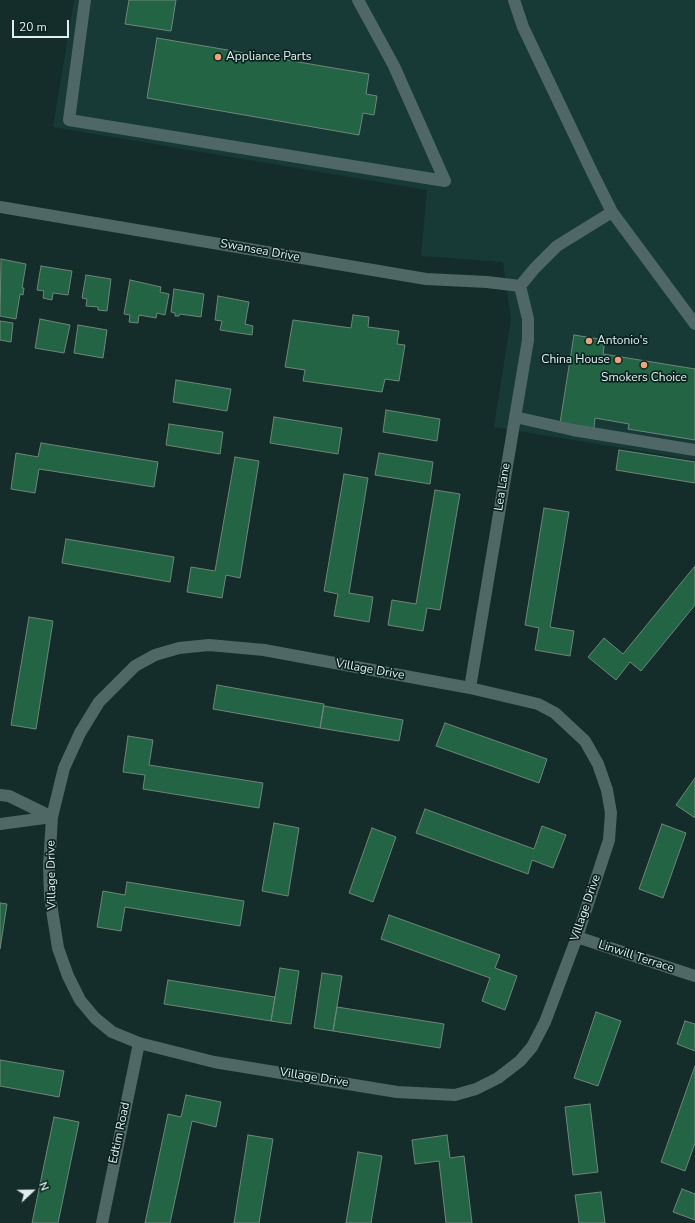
<!DOCTYPE html>
<style>
body{margin:0}
#map{position:relative;width:695px;height:1223px;overflow:hidden;background:#152d2a;font-family:"Nunito Sans",sans-serif}
canvas{display:block}
.north{position:absolute;left:12px;top:1171px;width:40px;height:40px;-webkit-text-stroke:3px #0b2321;paint-order:stroke;rotate:68deg;font-size:11px;font-weight:700;line-height:16px;text-align:center;color:#e0eeec}
.north::after{content:'';display:block;margin:auto;width:14px;height:18px;background:#e0eeec;clip-path:polygon(50% 0,100% 100%,50% 72%,0 100%)}
.scale{position:absolute;left:12px;top:20px;width:57px;height:18px;box-sizing:border-box;border:2px solid #e0eeec;border-top:0;padding-left:5px;font-size:12px;line-height:14px;white-space:nowrap;color:#e0eeec;-webkit-text-stroke:3px #0b2321;paint-order:stroke}
</style>
<div id="map">
<canvas width="695" height="1223"></canvas>
<div class="north">N</div>
<div class="scale">20 m</div>
</div>
<script>
const g = document.querySelector('canvas').getContext('2d');
g.lineJoin = 'round';
function fill(path, color) {
  g.fillStyle = color;
  g.fill(path, 'evenodd');
}
function shape(rows) {
  const path = new Path2D();
  for (const r of rows) {
    path.moveTo(r[0], r[1]);
    for (let i = 2; i < r.length; i += 2) path.lineTo(r[i], r[i + 1]);
  }
  return path;
}
function stroke(path, color, width, dash) {
  g.strokeStyle = color;
  g.lineWidth = width;
  g.lineCap = dash ? 'butt' : 'round';
  g.setLineDash(dash || []);
  g.stroke(path);
}
function drawText(font, color, halo, rows, align = 'center') {
  g.font = font + ' "Nunito Sans",sans-serif';
  g.lineWidth = 3.5;
  g.setLineDash([]);
  g.textBaseline = 'middle';
  g.strokeStyle = halo;
  g.fillStyle = color;
  for (const [text, x, y, turn = 0] of rows) {
    g.save();
    g.translate(x, y);
    g.rotate((+turn || 0) * Math.PI / 180);
    g.textAlign = isNaN(turn) ? turn : align;
    if (halo) g.strokeText(text, 0, 0);
    g.fillText(text, 0, 0);
    g.restore();
  }
}
const built = shape([
 [74,0,695,0,695,460,494,427,511,319,503,262,421,256,427,190,53,127]
]);
const building = shape([
 [129,0,176,0,171,31,125,24,129,0],
 [157,38,369,74,366,94,377,96,374,115,363,113,359,135,147,98,157,38],
 [1,259,26,264,22,288,24,288,23,295,20,294,16,319,0,316,1,259],
 [41,266,72,271,68,295,53,293,52,300,43,298,44,291,37,290,41,266],
 [86,275,111,279,107,311,98,310,98,307,86,306,87,299,82,298,86,275],
 [130,280,161,287,160,292,169,294,165,315,157,313,156,318,139,315,138,323,129,322,130,315,124,314,130,280],
 [174,289,204,294,201,317,180,314,179,316,175,316,175,313,171,312,174,289],
 [218,296,249,302,245,324,253,326,252,335,220,330,222,321,215,320,218,296],
 [353,315,369,317,368,327,399,331,397,344,405,345,399,381,385,379,382,392,303,381,305,370,285,367,293,320,351,328,353,315],
 [40,319,70,325,64,353,35,348,40,319],
 [0,321,13,323,11,342,0,340,0,321],
 [78,325,107,330,103,358,74,353,78,325],
 [574,335,605,340,603,354,695,369,695,440,628,429,629,424,595,418,594,428,560,423,574,335],
 [176,380,231,389,227,411,173,402,176,380],
 [386,410,440,419,437,441,383,432,386,410],
 [274,417,342,428,338,454,270,443,274,417],
 [169,424,223,432,220,454,166,445,169,424],
 [41,443,158,462,154,487,39,469,35,493,11,489,16,453,38,457,41,443],
 [619,450,695,462,695,483,616,470,619,450],
 [379,453,433,462,430,484,375,475,379,453],
 [235,457,259,461,240,578,226,575,222,598,187,592,191,567,215,571,235,457],
 [344,474,368,478,349,593,373,597,369,622,334,616,338,594,324,591,344,474],
 [435,490,460,494,440,610,427,608,423,631,388,625,392,600,416,604,435,490],
 [544,508,569,512,550,627,574,631,570,656,535,650,539,628,525,625,544,508],
 [66,539,174,557,170,582,62,563,66,539],
 [695,566,695,605,641,671,630,662,616,680,588,657,604,638,623,654,695,566],
 [29,617,53,621,36,729,11,725,29,617],
 [217,685,324,704,320,728,213,709,217,685],
 [324,706,403,720,399,741,320,728,324,706],
 [445,723,547,759,539,783,436,746,445,723],
 [128,736,153,740,149,765,263,783,259,808,143,789,145,775,123,772,128,736],
 [695,778,695,818,676,805,695,778],
 [425,809,534,849,542,826,566,835,553,868,532,860,528,874,416,833,425,809],
 [274,823,299,828,288,896,262,891,274,823],
 [662,824,686,833,663,898,639,889,662,824],
 [372,828,396,837,373,902,349,893,372,828],
 [127,882,244,901,240,926,125,907,121,931,97,927,103,891,125,895,127,882],
 [0,903,7,904,0,949,0,903],
 [389,915,500,955,495,968,517,976,505,1010,482,1001,490,978,381,939,389,915],
 [280,968,299,971,291,1024,271,1021,280,968],
 [322,973,342,976,333,1031,314,1028,322,973],
 [168,980,275,997,271,1021,164,1004,168,980],
 [337,1007,444,1024,440,1048,333,1031,337,1007],
 [596,1012,621,1021,598,1086,574,1078,596,1012],
 [685,1021,695,1024,695,1051,677,1044,685,1021],
 [0,1060,64,1071,59,1097,0,1086,0,1060],
 [695,1066,695,1143,685,1171,661,1162,695,1066],
 [186,1095,221,1102,216,1127,192,1121,170,1223,145,1223,168,1114,181,1117,186,1095],
 [590,1104,598,1172,573,1175,565,1107,590,1104],
 [54,1117,79,1122,58,1223,32,1223,54,1117],
 [248,1135,273,1139,259,1223,234,1223,248,1135],
 [447,1135,450,1158,464,1156,472,1223,446,1223,439,1161,415,1164,412,1140,447,1135],
 [358,1152,382,1156,371,1223,346,1223,358,1152],
 [682,1189,695,1194,695,1220,673,1212,682,1189],
 [601,1192,605,1223,579,1223,575,1195,601,1192]
]);
const minor = shape([
 [85,0,69,120,445,181,394,66,358,0],
 [514,0,523,27,592,172,612,212,695,324],
 [0,207,426,279,487,282,520,286],
 [520,286,535,268,557,246,612,212],
 [515,417,573,430,695,450],
 [209,645,264,650,470,688,538,704,555,713,585,741,598,764,607,790,611,813,609,840,577,937,545,1022,532,1047,520,1061,498,1078,476,1089,455,1095,397,1092,214,1062,139,1043,112,1032,95,1018,80,1000,68,976,58,948,50,897,49,866,52,817,64,768,80,733,99,702,135,666,155,655,179,648,209,645],
 [470,688,528,340,528,319,520,286],
 [0,795,9,796,52,817,0,824],
 [577,937,695,976],
 [102,1223,139,1043]
]);
const markers = [
 [218,57,4,"#f1a27b"],
 [589,341,4,"#f1a27b"],
 [618,360,4,"#f1a27b"],
 [644,365,4,"#f1a27b"]
];
const poiNames = [
 ["Appliance Parts",226,57],
 ["Antonio's",597,341],
 ["China House",610,360,"right"],
 ["Smokers Choice",644,378,"center"]
];
const streetNames = [
 ["Swansea Drive",260,251,10],
 ["Lea Lane",503,487,-81],
 ["Village Drive",370,670,10],
 ["Village Drive",52,875,-91],
 ["Village Drive",586,908,-71],
 ["Linwill Terrace",636,957,18],
 ["Village Drive",314,1078,9],
 ["Edtim Road",120,1133,-78]
];
fill(built, '#173a36');
fill(building, '#226444');
stroke(building, '#708578', 1);
stroke(minor, '#4f6865', 12);
for (const [x, y, r, color] of markers) {
  const dot = new Path2D();
  dot.arc(x, y, r, 0, 2 * Math.PI);
  g.fillStyle = color;
  g.fill(dot);
  stroke(dot, '#0b2321', 1.5);
}
drawText('12px', '#e0eeec', '#0b2321', poiNames, 'left');
drawText('12px', '#e0eeec', '#0b2321', streetNames);
</script>
